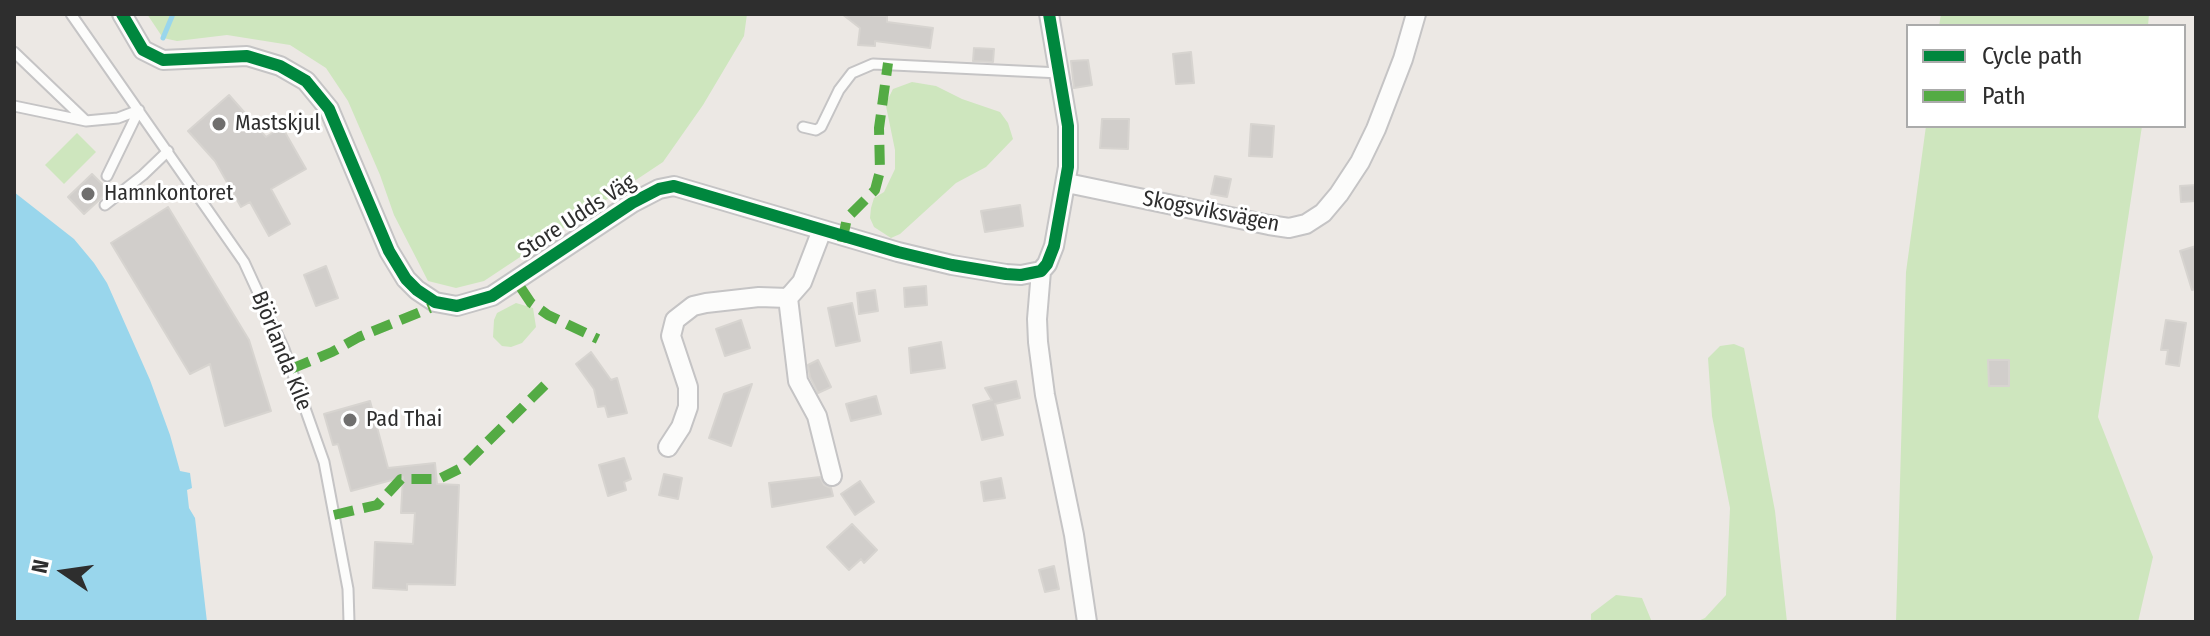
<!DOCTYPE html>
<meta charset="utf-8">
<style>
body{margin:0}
#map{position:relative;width:2210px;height:636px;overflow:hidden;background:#ece8e4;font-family:"Fira Sans Condensed",sans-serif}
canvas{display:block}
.frame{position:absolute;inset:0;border:16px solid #2e2e2e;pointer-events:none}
.legend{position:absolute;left:1906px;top:24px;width:280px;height:104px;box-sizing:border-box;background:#fff;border:2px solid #ababab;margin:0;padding:10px 14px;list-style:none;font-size:24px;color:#2e2e2e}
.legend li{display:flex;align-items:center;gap:16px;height:40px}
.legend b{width:40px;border:2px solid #ababab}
.north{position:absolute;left:24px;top:532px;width:80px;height:80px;-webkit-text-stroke:6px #fff;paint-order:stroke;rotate:283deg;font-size:22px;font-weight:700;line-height:32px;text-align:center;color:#2e2e2e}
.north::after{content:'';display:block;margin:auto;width:28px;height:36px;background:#2e2e2e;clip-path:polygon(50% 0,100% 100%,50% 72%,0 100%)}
</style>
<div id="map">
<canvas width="2210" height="636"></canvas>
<div class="frame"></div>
<ul class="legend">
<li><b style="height:10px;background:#00873e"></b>Cycle path</li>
<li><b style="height:10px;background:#54ab44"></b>Path</li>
</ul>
<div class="north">N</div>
</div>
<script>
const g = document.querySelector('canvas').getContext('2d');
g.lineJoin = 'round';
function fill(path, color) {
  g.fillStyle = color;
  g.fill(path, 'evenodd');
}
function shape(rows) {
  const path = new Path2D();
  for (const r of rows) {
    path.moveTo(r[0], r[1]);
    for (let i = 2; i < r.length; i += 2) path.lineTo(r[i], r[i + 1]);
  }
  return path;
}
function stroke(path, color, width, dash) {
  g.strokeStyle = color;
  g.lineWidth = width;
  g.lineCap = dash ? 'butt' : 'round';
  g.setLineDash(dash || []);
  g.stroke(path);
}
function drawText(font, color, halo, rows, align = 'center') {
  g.font = font + ' "Fira Sans Condensed",sans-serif';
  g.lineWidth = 6;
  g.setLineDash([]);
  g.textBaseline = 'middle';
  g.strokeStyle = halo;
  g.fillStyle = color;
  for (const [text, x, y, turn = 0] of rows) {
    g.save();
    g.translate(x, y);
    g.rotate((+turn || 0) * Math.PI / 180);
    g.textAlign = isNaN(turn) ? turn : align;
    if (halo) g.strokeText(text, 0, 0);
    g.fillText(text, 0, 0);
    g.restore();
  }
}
const green = shape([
 [147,14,747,14,744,36,703,105,663,162,484,281,456,288,428,281,394,215,380,175,348,101,326,68,290,45,227,35,177,41,163,38],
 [1941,14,2149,14,2148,26,1939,26],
 [912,82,936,86,962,99,1000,112,1008,123,1013,139,986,167,956,183,900,234,891,238,874,227,870,218,871,208,874,198,884,192,895,169,895,150,886,106,888,99,893,89],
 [1926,126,2142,126,2098,417,2153,557,2138,622,1896,622,1906,272],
 [77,133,96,152,64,184,45,165],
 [516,303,533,308,536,327,522,343,511,347,502,346,493,337,494,320,497,313],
 [1734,344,1744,348,1775,511,1787,622,1696,622,1705,618,1726,595,1730,508,1712,416,1708,358,1720,346],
 [1616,595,1642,598,1652,622,1591,622,1591,614]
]);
const water = shape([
 [14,192,74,239,94,263,107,283,150,380,170,435,180,471,190,473,192,488,187,490,189,508,195,518,207,622,14,622]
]);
const stream = shape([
 [163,38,173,14]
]);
const building = shape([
 [842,14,887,16,887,22,933,28,930,48,875,41,875,46,858,45,860,28,842,14],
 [974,48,994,49,993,62,973,61,974,48],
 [1191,52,1194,83,1176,84,1173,54,1191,52],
 [1088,60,1092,85,1074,88,1071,61,1088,60],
 [229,95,266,137,282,127,306,169,271,189,290,224,269,236,250,202,241,207,215,161,188,131,229,95],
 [1102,119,1129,119,1128,149,1100,148,1102,119],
 [1251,124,1274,126,1272,157,1249,156,1251,124],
 [92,174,109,191,84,214,68,197,92,174],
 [1215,176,1231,179,1227,197,1211,194,1215,176],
 [2196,185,2196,201,2181,202,2180,186,2196,185],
 [1020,205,1023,226,985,232,981,211,1020,205],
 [168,207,249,340,271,411,225,426,210,364,190,374,111,243,168,207],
 [2196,246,2196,289,2192,290,2180,251,2196,246],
 [326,266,338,298,316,306,304,275,326,266],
 [926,286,927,305,905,307,904,288,926,286],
 [875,290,878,311,859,314,857,293,875,290],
 [852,303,860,341,836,346,828,308,852,303],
 [741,320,750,348,725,356,716,329,741,320],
 [2166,320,2186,323,2179,366,2166,364,2168,350,2161,350,2166,320],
 [941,342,945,368,911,373,909,348,941,342],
 [591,352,611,380,617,378,627,413,608,417,605,406,598,407,594,389,576,364,591,352],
 [818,360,831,387,818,393,810,377,808,365,818,360],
 [1988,360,2009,360,2009,386,1989,386,1988,360],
 [1016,381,1020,398,995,404,1003,435,982,440,973,405,992,400,985,388,1016,381],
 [752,384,731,446,709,438,724,394,752,384],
 [876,396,881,414,851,421,846,404,876,396],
 [370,401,388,468,435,463,437,484,459,485,455,585,407,584,407,590,373,588,375,542,413,544,415,513,401,513,403,477,351,491,338,444,333,445,324,414,370,401],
 [624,458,631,479,624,482,626,490,608,496,599,465,624,458],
 [664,474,682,478,678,499,659,495,664,474],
 [820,477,824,485,831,488,833,496,772,507,769,483,820,477],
 [1001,478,1005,498,984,501,981,482,1001,478],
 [860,481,874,502,855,515,841,494,860,481],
 [852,524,877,550,864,563,861,559,849,570,827,547,852,524],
 [1054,566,1059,589,1045,592,1039,570,1054,566]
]);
const lane = shape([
 [71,14,244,262,284,349,324,462,348,589,349,622],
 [14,52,86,121],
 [14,106,86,121,118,118,139,110],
 [803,127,816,130,821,127,839,90,852,73,873,64,1060,73],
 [107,176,139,110],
 [105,205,143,175,168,151]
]);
const street = shape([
 [122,14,143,50,163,60,247,56,280,66,306,81,329,109,389,251,406,279,417,290,435,302,457,306,492,296,632,203,659,189,674,186,898,252,952,265,1006,274,1021,275,1041,271,1047,264,1054,246,1068,167,1068,126,1049,14],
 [1067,183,1269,225,1289,228,1306,224,1323,213,1339,194,1360,162,1376,129,1403,59,1416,14],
 [1041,271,1037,319,1038,342,1045,395,1074,535,1087,622],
 [788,298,798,381,817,416,832,476],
 [668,447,681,427,688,407,688,387,671,336,675,320,693,306,706,303,759,297,788,298,802,282,822,230]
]);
const quiet = shape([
 [842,242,847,218,875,190,880,171,879,128,888,63],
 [521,288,531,303,548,315,598,339],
 [291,369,332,352,359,337,430,308],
 [334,515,377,505,401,479,439,479,461,468,545,385]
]);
const cycleway = shape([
 [122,14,143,50,163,60,247,56,280,66,306,81,329,109,389,251,406,279,417,290,435,302,457,306,492,296,632,203,659,189,674,186,898,252,952,265,1006,274,1021,275,1041,271,1047,264,1054,246,1068,167,1068,126,1049,14]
]);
const markers = [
 [219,124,8,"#706f6e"],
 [88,194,8,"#706f6e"],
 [350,420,8,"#706f6e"]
];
const poiNames = [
 ["Mastskjul",235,124],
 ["Hamnkontoret",104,194],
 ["Pad Thai",366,420]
];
const streetNames = [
 ["Skogsviksvägen",1211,212,11],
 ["Store Udds Väg",577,217,-33],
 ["Björlanda Kile",281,351,68]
];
fill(green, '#cee6be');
fill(water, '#99d6ec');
stroke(stream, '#99d6ec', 5);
fill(building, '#d1cecb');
stroke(building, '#d7d4d0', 2);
stroke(lane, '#c5c4c5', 13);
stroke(street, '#c5c4c5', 22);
stroke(lane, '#fcfcfb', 9);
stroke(street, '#fcfcfb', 18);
stroke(quiet, '#54ab44', 10, [20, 10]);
stroke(cycleway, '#00873e', 12);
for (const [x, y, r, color] of markers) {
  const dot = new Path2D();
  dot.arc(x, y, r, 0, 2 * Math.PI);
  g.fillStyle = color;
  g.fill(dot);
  stroke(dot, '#fff', 3);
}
drawText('22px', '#2e2e2e', '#fff', poiNames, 'left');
drawText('22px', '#2e2e2e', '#fff', streetNames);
</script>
